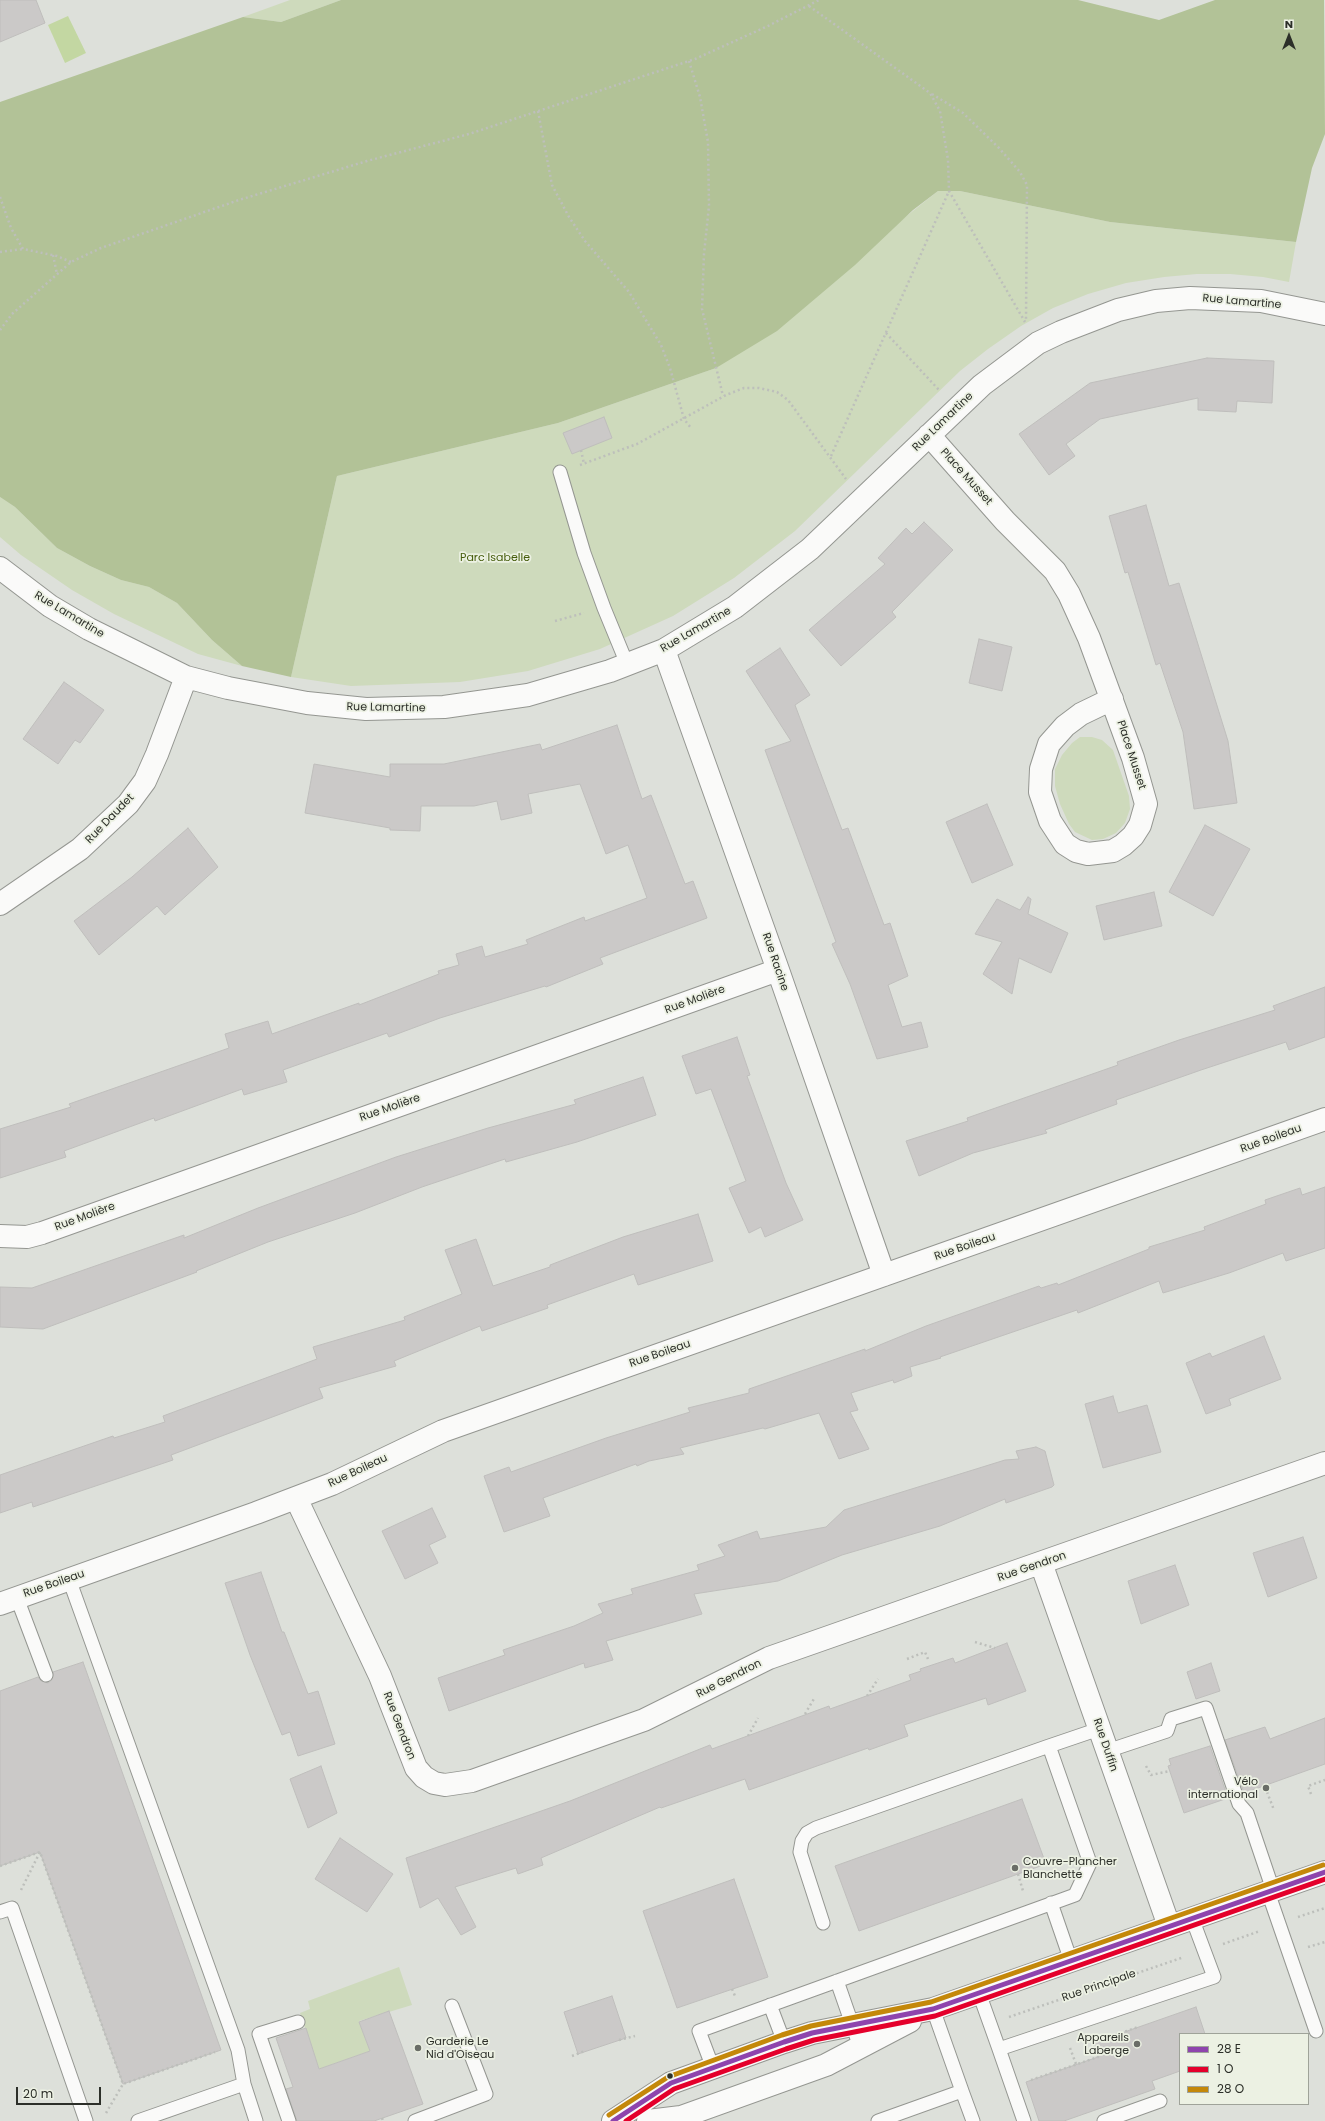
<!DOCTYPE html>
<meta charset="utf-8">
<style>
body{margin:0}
#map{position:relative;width:1325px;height:2121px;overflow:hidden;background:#dde0da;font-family:Poppins,sans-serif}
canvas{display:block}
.legend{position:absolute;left:1179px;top:2033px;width:130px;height:72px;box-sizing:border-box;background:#ecf1e3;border:1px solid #9fa399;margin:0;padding:5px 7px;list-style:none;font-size:12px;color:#2c2f29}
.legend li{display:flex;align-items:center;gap:8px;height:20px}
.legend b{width:20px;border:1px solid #9fa399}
.north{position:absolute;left:1269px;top:16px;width:40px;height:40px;-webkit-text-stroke:3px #ecf1e3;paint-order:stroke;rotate:0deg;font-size:11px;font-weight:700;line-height:16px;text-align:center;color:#2c2f29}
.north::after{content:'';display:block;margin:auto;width:14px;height:18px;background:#2c2f29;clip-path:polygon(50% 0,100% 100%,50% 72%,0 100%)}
.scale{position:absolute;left:16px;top:2087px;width:85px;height:18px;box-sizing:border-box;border:2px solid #2c2f29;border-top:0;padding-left:5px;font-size:12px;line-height:14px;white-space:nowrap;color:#2c2f29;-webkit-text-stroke:3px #ecf1e3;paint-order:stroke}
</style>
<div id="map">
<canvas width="1325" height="2121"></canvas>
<ul class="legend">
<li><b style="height:5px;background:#8e44ad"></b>28 E</li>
<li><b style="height:5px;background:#e4002b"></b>1 O</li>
<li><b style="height:5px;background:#c4880a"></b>28 O</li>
</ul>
<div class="north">N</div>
<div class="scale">20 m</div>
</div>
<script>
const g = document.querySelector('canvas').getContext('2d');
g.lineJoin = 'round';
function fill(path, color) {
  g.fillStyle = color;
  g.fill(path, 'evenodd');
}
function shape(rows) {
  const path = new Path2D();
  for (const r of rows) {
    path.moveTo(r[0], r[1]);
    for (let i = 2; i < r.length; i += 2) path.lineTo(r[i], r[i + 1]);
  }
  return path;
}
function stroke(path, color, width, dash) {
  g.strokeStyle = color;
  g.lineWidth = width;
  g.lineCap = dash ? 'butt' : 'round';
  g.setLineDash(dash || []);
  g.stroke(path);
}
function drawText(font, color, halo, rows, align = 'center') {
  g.font = font + ' Poppins,sans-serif';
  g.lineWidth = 3.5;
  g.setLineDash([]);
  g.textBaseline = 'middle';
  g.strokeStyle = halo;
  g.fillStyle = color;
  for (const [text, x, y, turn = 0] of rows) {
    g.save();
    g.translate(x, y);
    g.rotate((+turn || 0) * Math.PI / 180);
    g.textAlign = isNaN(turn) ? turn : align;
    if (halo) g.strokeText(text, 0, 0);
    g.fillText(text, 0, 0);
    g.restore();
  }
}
const green = shape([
 [290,0,341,0,281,22,243,17],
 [938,191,960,191,1110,222,1296,242,1289,282,1263,277,1230,274,1197,274,1164,277,1126,283,1088,294,1053,308,1021,326,988,349,960,371,795,531,734,578,673,616,600,649,528,671,460,682,351,686,291,677,337,476,558,423,716,368],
 [0,497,15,507,57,548,90,566,121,580,149,587,177,603,212,640,242,666,198,654,114,614,72,590,21,555,0,537],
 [1080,737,1092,737,1102,740,1113,750,1129,796,1130,809,1125,823,1116,833,1103,839,1092,840,1075,832,1069,824,1060,804,1055,786,1055,769,1062,755,1072,743],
 [399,1967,412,2005,359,2021,370,2051,319,2069,300,2013,310,2009,308,2001]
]);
const forest = shape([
 [341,0,1078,0,1159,20,1215,0,1324,0,1325,134,1312,168,1296,242,1110,222,960,191,938,191,913,210,855,265,777,331,716,368,558,423,337,476,291,677,242,666,212,640,177,603,149,587,121,580,90,566,57,548,15,507,0,497,0,102,243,17,281,22]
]);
const water = shape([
 [68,16,86,53,65,63,48,25]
]);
const building = shape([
 [0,0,36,0,45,23,0,42,0,0],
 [1207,358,1274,361,1272,403,1237,401,1236,412,1198,410,1198,398,1100,419,1066,444,1075,456,1049,475,1019,434,1090,383,1207,358],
 [604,417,612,438,572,454,563,433,604,417],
 [1146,505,1169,586,1179,583,1228,741,1237,803,1194,809,1183,732,1160,663,1156,665,1128,572,1125,573,1109,516,1146,505],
 [924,522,953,550,892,612,896,617,841,666,809,630,885,564,878,558,906,528,912,534,924,522],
 [979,639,1012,647,1002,691,969,683,979,639],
 [780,648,810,695,795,705,842,830,848,828,884,925,890,923,908,976,888,985,902,1027,921,1022,928,1047,877,1059,850,984,832,944,836,942,765,750,791,741,746,671,780,648],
 [64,682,104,710,80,743,75,740,58,764,23,739,64,682],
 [617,725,642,799,651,795,685,884,693,881,707,918,600,958,603,964,546,987,545,986,440,1018,389,1037,387,1033,283,1070,287,1082,244,1095,242,1089,155,1121,154,1118,64,1151,66,1157,0,1178,0,1129,71,1107,69,1104,229,1048,225,1034,268,1021,272,1034,359,1003,359,1005,439,974,438,971,459,965,456,954,482,946,485,957,528,944,526,940,584,917,585,921,647,898,628,845,606,854,580,784,528,794,532,813,501,820,497,801,474,806,421,806,420,831,390,830,390,828,305,813,314,764,390,777,390,764,444,764,540,744,542,750,617,725],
 [987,804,1013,865,972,883,946,822,987,804],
 [1205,825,1250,849,1213,916,1169,892,1205,825],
 [188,828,218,867,165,915,157,906,99,955,74,921,132,877,188,828],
 [1154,892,1162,926,1104,940,1096,906,1154,892],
 [1028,897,1031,899,1028,914,1068,933,1051,973,1019,958,1012,994,983,974,1002,942,975,934,997,899,1020,910,1028,897],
 [1325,987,1325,1037,1289,1050,1286,1042,1201,1070,1116,1100,1117,1104,1045,1130,1047,1133,973,1153,919,1176,906,1141,968,1121,967,1118,1118,1065,1117,1062,1179,1040,1275,1010,1273,1006,1325,987],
 [737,1037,750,1075,747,1076,786,1183,803,1220,765,1237,761,1227,749,1233,729,1188,746,1181,711,1089,696,1094,682,1056,737,1037],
 [643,1077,656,1115,577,1142,506,1162,505,1159,422,1187,355,1213,268,1242,196,1271,197,1272,43,1329,0,1327,0,1287,32,1288,184,1235,184,1238,258,1208,396,1157,488,1128,576,1104,574,1100,643,1077],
 [1325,1187,1325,1248,1286,1261,1283,1253,1229,1273,1163,1293,1159,1281,1078,1313,1077,1310,940,1357,941,1358,910,1367,912,1376,894,1383,893,1380,851,1393,858,1410,850,1412,869,1449,839,1459,819,1413,765,1429,763,1428,680,1448,684,1454,649,1461,637,1466,636,1464,543,1498,550,1516,504,1532,484,1476,509,1467,511,1472,606,1438,690,1412,688,1408,749,1393,749,1389,865,1349,865,1351,926,1326,1039,1286,1041,1288,1057,1283,1058,1285,1149,1249,1149,1247,1205,1230,1204,1227,1266,1204,1265,1200,1300,1188,1302,1195,1325,1187],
 [698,1214,713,1261,638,1285,634,1274,547,1305,548,1308,482,1331,480,1326,394,1361,396,1366,319,1388,323,1398,171,1455,173,1460,33,1507,32,1502,0,1513,0,1475,113,1436,114,1438,165,1422,163,1416,317,1359,313,1347,405,1320,404,1317,462,1294,445,1250,476,1239,493,1286,550,1267,550,1265,623,1237,698,1214],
 [1264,1336,1281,1379,1229,1399,1231,1405,1206,1414,1186,1363,1210,1353,1212,1357,1264,1336],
 [1113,1396,1118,1413,1147,1405,1161,1452,1103,1468,1085,1404,1113,1396],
 [1036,1447,1045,1451,1054,1485,1052,1487,1006,1503,1005,1499,940,1526,842,1555,778,1581,694,1594,702,1614,606,1641,613,1660,585,1668,584,1663,449,1711,438,1678,505,1655,503,1650,574,1626,603,1613,598,1604,633,1594,631,1589,699,1570,697,1565,725,1556,718,1545,757,1531,760,1539,826,1527,844,1510,1005,1460,1019,1459,1016,1451,1036,1447],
 [432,1508,446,1537,429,1545,438,1563,405,1579,382,1531,432,1508],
 [1303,1537,1317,1578,1268,1597,1253,1553,1303,1537],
 [1175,1565,1189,1605,1141,1624,1128,1581,1175,1565],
 [261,1572,282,1632,284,1632,308,1694,318,1691,335,1744,298,1756,290,1732,282,1735,250,1655,225,1583,261,1572],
 [1007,1643,1026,1691,988,1705,986,1698,904,1725,908,1736,869,1750,868,1748,749,1790,745,1779,661,1808,660,1807,541,1858,543,1865,518,1874,516,1868,455,1887,476,1927,461,1935,438,1898,420,1908,406,1858,570,1801,710,1745,712,1749,829,1706,830,1709,911,1680,909,1675,921,1671,920,1669,953,1658,955,1663,1007,1643],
 [83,1662,221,2050,123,2084,40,1852,0,1866,0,1691,38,1677,41,1681,48,1683,52,1680,53,1672,83,1662],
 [1211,1663,1220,1691,1196,1699,1187,1672,1211,1663],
 [1325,1718,1325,1764,1244,1793,1225,1740,1265,1727,1270,1739,1325,1718],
 [1210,1746,1228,1798,1184,1813,1168,1766,1171,1765,1169,1759,1210,1746],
 [321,1766,337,1813,308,1828,290,1779,321,1766],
 [1022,1799,1046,1864,859,1931,835,1866,1022,1799],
 [340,1838,393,1874,367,1912,315,1879,340,1838],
 [734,1879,768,1977,677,2008,643,1911,734,1879],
 [612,1996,626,2038,578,2054,564,2012,612,1996],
 [1196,2007,1205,2034,1180,2034,1180,2071,1152,2081,1155,2089,1064,2121,1039,2121,1026,2082,1098,2057,1093,2043,1196,2007],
 [389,2011,423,2104,374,2121,297,2121,286,2089,293,2087,276,2038,306,2028,319,2069,370,2051,359,2022,389,2011]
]);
const path = shape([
 [809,6,930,93,940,111,948,160,949,191,1025,322],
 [689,61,700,97,708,142,709,206,704,254,702,309,723,396],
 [932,94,963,113,999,148,1020,172,1027,185,1026,321],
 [538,111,552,185,569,217,585,241,629,292,661,345,670,368,684,419,691,428],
 [0,197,11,228,23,249,57,256,71,262],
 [0,252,23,249],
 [53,255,57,274],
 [0,330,12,314,71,262,101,248,239,200,367,161,469,134,695,59,768,26,819,0],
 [886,333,939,390],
 [581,450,584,464],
 [831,456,949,191],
 [580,465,637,444,726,395,744,388,759,388,777,392,788,400,846,479],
 [555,621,584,613],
 [975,1642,995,1648],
 [907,1659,925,1652,928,1659],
 [867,1696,878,1679],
 [805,1714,815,1697],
 [748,1736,758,1718],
 [1146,1766,1151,1775,1170,1771],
 [1267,1792,1274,1810],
 [1311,1794,1308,1786,1325,1780],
 [0,1866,40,1852,123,2084,215,2052],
 [1018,1874,1023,1891],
 [21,1890,40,1852],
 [1298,1917,1325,1908],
 [1223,1944,1260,1931],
 [1308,1947,1325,1942],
 [732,1989,735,1996],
 [1009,2017,1184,1957],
 [619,2040,635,2036],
 [1070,2048,1076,2064],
 [572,2056,585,2051],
 [1031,2080,1098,2057,1093,2043,1138,2027],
 [106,2113,123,2084],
 [382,2118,383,2121]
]);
const service = shape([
 [560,472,584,553,604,608,627,664],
 [69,1579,238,2050,244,2084],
 [17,1598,46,1675],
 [1107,1751,1167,1731,1171,1719,1206,1708,1239,1804,1247,1813,1273,1890],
 [1268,1892,1316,2031],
 [1051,1903,1071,1961],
 [0,1912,12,1908,86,2121],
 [823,1923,800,1852,802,1841,807,1833,816,1828,1049,1746],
 [837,1981,860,2047],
 [979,1993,999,2049,1214,1977,1192,1918],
 [770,2005,784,2042],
 [999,2049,1024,2121],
 [713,2068,699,2031,1075,1895,1090,1863,1049,1746,1099,1729],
 [962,2091,973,2121],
 [138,2121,244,2084,256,2121],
 [289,2121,259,2034,298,2022],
 [415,2121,486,2094,452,2006],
 [878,2121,962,2091,933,2009],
 [1104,2121,1160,2101]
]);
const minor = shape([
 [929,435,1005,521,1055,571,1069,594,1089,638,1133,758,1146,804,1140,825,1133,836,1123,845,1113,851,1088,854,1076,851,1065,844,1050,821,1040,792,1041,769,1049,744,1065,726,1081,714,1112,699],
 [0,568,50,606,89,629,186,677,228,688,307,703,366,709,444,707,528,695,610,671,664,650,735,607,810,549,982,385,1038,343,1061,332,1118,310,1156,301,1190,298,1261,301,1325,314],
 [664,650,778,970,884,1275],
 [0,904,80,849,128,804,145,781,157,754,186,677],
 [0,1236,27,1237,42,1233,778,970],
 [296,1498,380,1676,416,1768,424,1777,434,1783,445,1785,472,1781,644,1720,769,1658,1325,1463],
 [1041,1563,1169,1926],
 [0,1604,256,1513,332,1484,443,1431,1325,1119]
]);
const tertiary = shape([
 [613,2121,671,2083,784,2042,812,2033,933,2009,1325,1872],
 [648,2121,681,2117,826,2065,910,2021]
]);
const bus1 = shape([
 [613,2121,671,2083,784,2042,812,2033,933,2009,1325,1872]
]);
const bus2 = shape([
 [626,2121,674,2089,786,2049,814,2040,935,2016,1325,1879]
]);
const bus3 = shape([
 [609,2115,668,2077,782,2035,811,2026,931,2002,1323,1865]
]);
const markers = [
 [1266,1788,4,"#6a6d67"],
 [1015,1868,4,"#6a6d67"],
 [1137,2044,4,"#6a6d67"],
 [418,2048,4,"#6a6d67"],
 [670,2076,3.5,"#2c2f29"]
];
const streetNames = [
 ["Rue Lamartine",1242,302,5],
 ["Rue Lamartine",943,422,-44],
 ["Place Musset",966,477,48],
 ["Rue Lamartine",69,615,31],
 ["Rue Lamartine",696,630,-30],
 ["Rue Lamartine",386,708,1],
 ["Place Musset",1131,755,72],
 ["Rue Daudet",110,819,-46],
 ["Rue Racine",775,962,71],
 ["Rue Molière",695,1000,-20],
 ["Rue Molière",390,1108,-19],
 ["Rue Boileau",1271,1139,-20],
 ["Rue Molière",85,1217,-20],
 ["Rue Boileau",965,1247,-19],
 ["Rue Boileau",660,1354,-19],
 ["Rue Boileau",358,1471,-25],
 ["Rue Gendron",1032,1567,-19],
 ["Rue Boileau",54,1584,-19],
 ["Rue Gendron",729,1679,-27],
 ["Rue Gendron",399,1726,69],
 ["Rue Duffin",1105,1745,71],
 ["Rue Principale",1099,1986,-19]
];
const parkNames = [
 ["Parc Isabelle",495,558]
];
const poiNames = [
 ["Vélo",1258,1782],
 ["international",1258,1795],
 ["Couvre-Plancher",1023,1862,"left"],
 ["Blanchette",1023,1875,"left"],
 ["Appareils",1129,2038],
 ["Laberge",1129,2051],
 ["Garderie Le",426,2042,"left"],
 ["Nid d'Oiseau",426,2055,"left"]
];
fill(green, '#cedabc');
fill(forest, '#b2c297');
fill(water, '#c3d7a2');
fill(building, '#cbc9c8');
stroke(building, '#bfbebc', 1);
stroke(service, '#949691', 15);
stroke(minor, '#949691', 24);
stroke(tertiary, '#949691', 24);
stroke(path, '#bdbfbb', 2.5, [2, 3]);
stroke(service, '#fafaf9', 13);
stroke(minor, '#fafaf9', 22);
stroke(tertiary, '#fafaf9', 22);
stroke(bus1, '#8e44ad', 5);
stroke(bus2, '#e4002b', 5);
stroke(bus3, '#c4880a', 5);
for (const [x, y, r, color] of markers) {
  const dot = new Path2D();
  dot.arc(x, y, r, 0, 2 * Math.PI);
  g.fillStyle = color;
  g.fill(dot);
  stroke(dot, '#ecf1e3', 1.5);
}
drawText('11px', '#2c2f29', '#ecf1e3', streetNames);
drawText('11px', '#465d0d', '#ecf1e3', parkNames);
drawText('11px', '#2c2f29', '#ecf1e3', poiNames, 'right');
</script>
